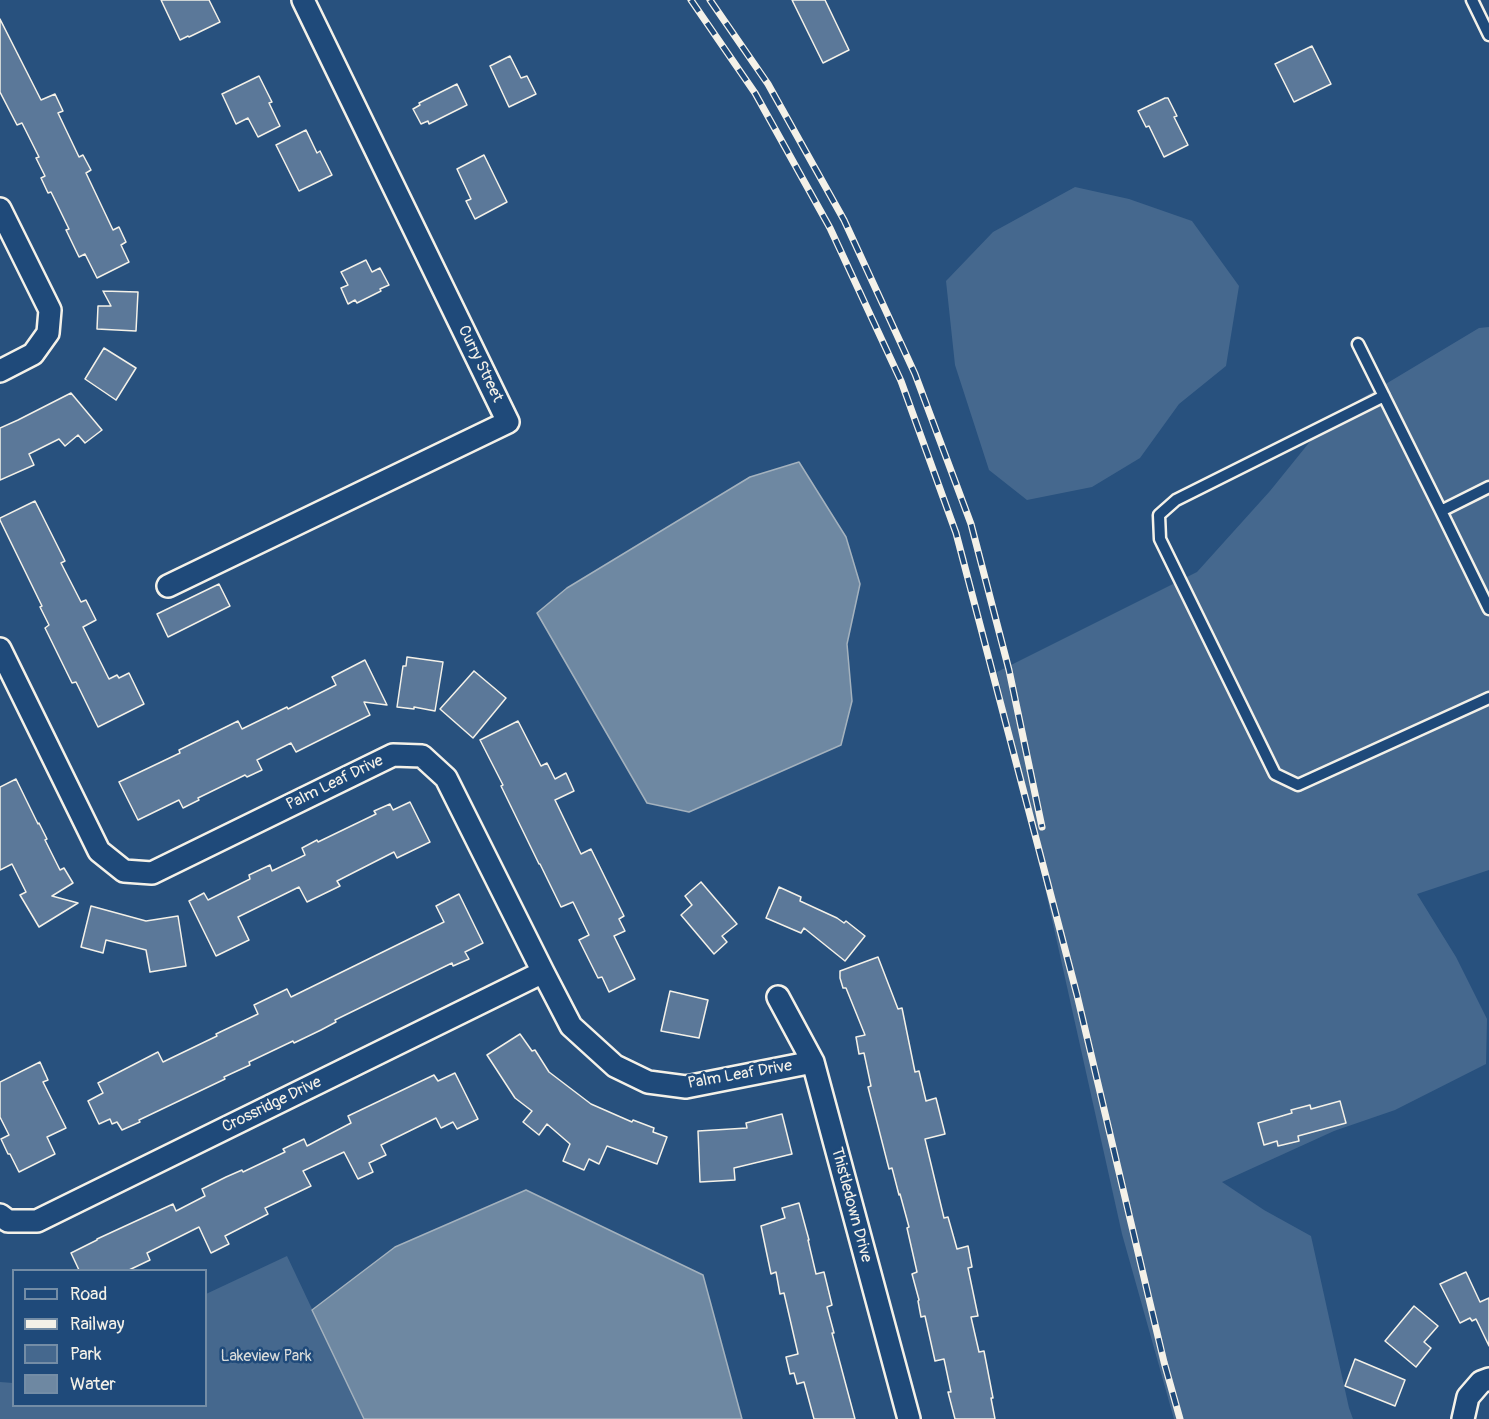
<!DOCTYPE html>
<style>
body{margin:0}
#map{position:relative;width:1489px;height:1419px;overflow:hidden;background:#28517e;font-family:Pangolin,sans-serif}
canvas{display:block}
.legend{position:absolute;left:12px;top:1269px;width:195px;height:138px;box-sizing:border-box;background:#1f4a7a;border:2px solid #748da6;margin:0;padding:8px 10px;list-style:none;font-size:18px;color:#f4f1e8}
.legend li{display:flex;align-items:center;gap:12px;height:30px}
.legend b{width:30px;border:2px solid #748da6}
</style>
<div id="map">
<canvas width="1489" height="1419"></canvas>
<ul class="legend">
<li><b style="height:8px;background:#1f4a7a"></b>Road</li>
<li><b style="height:8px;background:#f4f1e8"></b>Railway</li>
<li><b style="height:16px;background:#45688e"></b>Park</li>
<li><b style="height:16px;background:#6e88a2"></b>Water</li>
</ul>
</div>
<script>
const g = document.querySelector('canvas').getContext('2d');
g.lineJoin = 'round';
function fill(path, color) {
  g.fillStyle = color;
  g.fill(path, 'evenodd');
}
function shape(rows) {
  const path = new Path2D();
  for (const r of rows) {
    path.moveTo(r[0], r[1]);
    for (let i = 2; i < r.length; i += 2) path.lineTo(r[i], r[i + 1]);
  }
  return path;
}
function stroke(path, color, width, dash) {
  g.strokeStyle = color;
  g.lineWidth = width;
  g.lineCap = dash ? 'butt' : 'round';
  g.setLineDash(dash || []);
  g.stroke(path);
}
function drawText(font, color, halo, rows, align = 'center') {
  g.font = font + ' Pangolin,sans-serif';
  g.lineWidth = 5;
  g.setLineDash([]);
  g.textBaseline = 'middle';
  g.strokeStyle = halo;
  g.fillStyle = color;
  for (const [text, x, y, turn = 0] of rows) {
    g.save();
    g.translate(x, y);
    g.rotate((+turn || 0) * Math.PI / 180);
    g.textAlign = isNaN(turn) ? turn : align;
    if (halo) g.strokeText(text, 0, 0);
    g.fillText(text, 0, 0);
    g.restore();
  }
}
const green = shape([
 [1075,187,1129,199,1192,221,1239,286,1226,366,1179,404,1140,458,1092,487,1027,500,989,470,955,365,946,281,993,232],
 [1489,327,1489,870,1417,894,1456,957,1487,1019,1486,1064,1395,1110,1334,1131,1222,1182,1264,1210,1311,1236,1349,1408,1353,1419,1174,1419,1122,1234,997,672,1197,572,1270,491,1329,418,1479,328],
 [287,1256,364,1419,0,1419,0,1382,13,1383,14,1406,206,1406,206,1294]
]);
const water = shape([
 [799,462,846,537,860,584,847,644,852,701,841,745,689,812,647,803,537,613,567,588,750,477,799,462],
 [526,1190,703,1275,742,1419,364,1419,312,1310,395,1247,526,1190]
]);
const building = shape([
 [161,0,209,0,220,22,189,37,188,36,180,40,161,0],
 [792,0,825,0,849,50,823,63,792,0],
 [0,19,41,100,55,94,63,111,58,113,79,157,83,155,91,170,86,173,113,230,119,227,126,242,121,245,129,262,97,278,85,254,79,257,66,230,69,229,51,192,48,193,41,178,45,176,36,158,39,157,22,123,17,125,0,92,0,19],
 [1312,46,1331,84,1294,102,1275,64,1312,46],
 [510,56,521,78,527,76,536,94,509,107,490,66,510,56],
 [259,76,272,102,269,103,280,126,258,137,248,118,236,124,222,94,259,76],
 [457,84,467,105,429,124,428,121,421,124,413,109,420,105,419,103,457,84],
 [1165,98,1168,98,1177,116,1174,117,1188,145,1164,157,1149,126,1146,127,1138,111,1165,98],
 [306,130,317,153,320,151,332,175,299,191,276,145,306,130],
 [484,155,507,202,475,219,466,201,471,199,457,169,484,155],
 [366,260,372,272,380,268,389,285,380,289,381,291,357,303,355,300,348,304,341,288,348,285,341,272,366,260],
 [103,291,138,292,136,331,97,329,98,306,111,306,103,291],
 [104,348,136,368,116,400,85,379,104,348],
 [71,393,102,430,85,443,78,435,65,446,59,439,29,454,34,465,0,480,0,428,18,420,71,393],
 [35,501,65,561,61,563,81,602,86,600,96,620,83,627,109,679,117,675,119,678,129,673,144,704,98,727,76,682,72,683,45,628,49,625,40,607,42,606,0,520,0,518,35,501],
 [219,584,230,606,168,637,157,614,219,584],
 [407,657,443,662,435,711,414,707,414,709,397,707,403,666,406,666,407,657],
 [365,660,387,705,364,702,370,715,296,752,291,743,257,760,262,770,247,777,245,775,198,798,199,800,183,808,179,800,138,820,119,782,180,753,179,750,238,721,242,729,287,707,288,709,336,685,332,677,365,660],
 [474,671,506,698,473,738,440,709,474,671],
 [518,721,541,766,547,763,555,779,566,773,574,791,555,800,581,854,591,849,624,916,619,919,625,931,614,936,635,979,609,992,602,977,598,978,579,940,589,935,573,902,561,907,540,864,539,864,501,786,503,785,480,740,518,721],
 [16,779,38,824,39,823,47,839,45,840,60,870,64,868,73,883,52,896,78,903,39,927,20,895,26,892,12,864,0,870,0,787,16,779],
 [410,802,430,842,397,858,394,852,337,881,340,886,307,902,299,887,238,917,249,940,216,956,189,901,204,893,208,900,250,879,249,875,270,865,272,871,305,855,302,848,317,840,318,842,376,814,374,811,390,804,393,810,410,802],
 [701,882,737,924,722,936,727,942,714,954,681,915,692,905,685,896,701,882],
 [779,887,801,897,800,901,837,918,844,923,846,921,865,936,845,961,804,928,801,933,766,918,779,887],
 [459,894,483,943,465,952,469,959,453,966,452,963,335,1020,336,1022,321,1030,294,1043,293,1041,249,1062,250,1065,224,1077,225,1079,139,1120,140,1122,122,1130,117,1122,112,1124,110,1119,99,1124,88,1101,103,1093,98,1083,158,1052,163,1062,217,1036,216,1034,258,1014,254,1005,287,989,291,997,444,922,436,906,459,894],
 [91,906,146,921,178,916,186,966,150,972,146,950,106,940,103,953,81,947,91,906],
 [878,957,898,1009,902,1008,915,1072,919,1071,926,1101,936,1098,945,1134,925,1139,944,1218,948,1217,957,1249,968,1246,972,1267,968,1268,978,1316,971,1317,979,1352,984,1351,993,1398,991,1398,995,1419,955,1419,948,1392,951,1392,944,1359,935,1361,925,1316,921,1317,918,1301,919,1300,912,1274,917,1272,907,1228,909,1227,900,1194,899,1195,892,1168,889,1169,868,1087,871,1086,864,1053,859,1054,856,1037,865,1035,846,988,843,988,840,978,840,971,878,957],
 [670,991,708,1000,699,1038,661,1031,670,991],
 [520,1034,532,1051,535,1050,549,1072,591,1104,632,1122,633,1120,654,1128,653,1132,667,1137,657,1164,607,1146,599,1164,589,1159,584,1170,563,1161,570,1144,547,1124,539,1135,523,1122,532,1111,515,1098,487,1055,520,1034],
 [40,1062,48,1080,43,1082,66,1128,47,1137,55,1154,19,1172,10,1154,8,1154,1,1139,9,1135,0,1117,0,1082,40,1062],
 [455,1073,478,1119,457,1129,453,1122,441,1128,436,1118,381,1145,386,1155,369,1163,373,1172,358,1179,344,1152,303,1171,311,1186,265,1208,268,1214,225,1236,229,1244,211,1253,199,1227,147,1253,150,1260,129,1270,79,1270,71,1253,97,1240,97,1239,173,1204,176,1211,205,1196,202,1189,226,1177,242,1170,243,1172,285,1152,283,1149,304,1139,307,1146,351,1123,348,1116,434,1075,438,1081,455,1073],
 [1340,1101,1346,1123,1298,1136,1299,1141,1278,1146,1277,1141,1264,1145,1258,1123,1292,1113,1291,1110,1310,1105,1311,1109,1340,1101],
 [782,1114,792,1154,734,1168,735,1180,700,1182,698,1131,747,1128,746,1123,782,1114],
 [799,1203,809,1240,808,1240,816,1274,824,1272,832,1305,827,1307,834,1333,832,1333,855,1419,814,1419,804,1382,797,1384,794,1373,790,1374,786,1357,798,1354,784,1293,780,1294,776,1272,771,1274,761,1226,785,1218,782,1208,799,1203],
 [1466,1272,1480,1302,1489,1298,1489,1346,1476,1319,1472,1321,1470,1318,1460,1323,1440,1284,1466,1272],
 [1414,1306,1438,1326,1424,1342,1431,1348,1416,1367,1385,1341,1414,1306],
 [1355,1359,1405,1380,1395,1406,1345,1386,1355,1359]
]);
const service = shape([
 [1472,0,1489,35],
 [1358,344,1441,511,1489,487],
 [1384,396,1176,500,1159,515,1160,539,1275,774,1298,785,1489,698],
 [1441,511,1489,609]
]);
const minor = shape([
 [0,209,50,310,48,333,33,354,0,371],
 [168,586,508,422,303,0],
 [0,649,99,851,124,871,152,873,393,755,422,756,446,778,543,972,571,1026,615,1066,648,1082,686,1087,813,1062],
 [778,997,813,1062,909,1419],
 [0,1215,8,1221,37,1221,543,972],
 [1463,1419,1468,1397,1481,1382,1489,1379]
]);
const rail = shape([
 [691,0,755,93,830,228,901,381,956,533,1077,995,1164,1362,1180,1419],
 [710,0,768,84,844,220,915,374,971,524,1009,670,1042,827]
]);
const streetNames = [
 ["Curry Street",480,364,64],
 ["Palm Leaf Drive",335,783,-26],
 ["Palm Leaf Drive",740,1075,-10],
 ["Crossridge Drive",272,1105,-26],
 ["Thistledown Drive",851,1205,75]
];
const parkNames = [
 ["Lakeview Park",266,1357]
];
fill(green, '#45688e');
fill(water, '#6e88a2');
stroke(water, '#a4b2be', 1.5);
fill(building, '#5b7899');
stroke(building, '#f4f1e8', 1.5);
stroke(service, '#f4f1e8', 15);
stroke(minor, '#f4f1e8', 26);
stroke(service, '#1f4a7a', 10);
stroke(minor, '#1f4a7a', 21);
stroke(rail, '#f4f1e8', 7);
stroke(rail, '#1f4a7a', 4.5, [14]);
drawText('16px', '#f4f1e8', '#1f4a7a', streetNames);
drawText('16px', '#dadcda', '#1f4a7a', parkNames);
</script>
